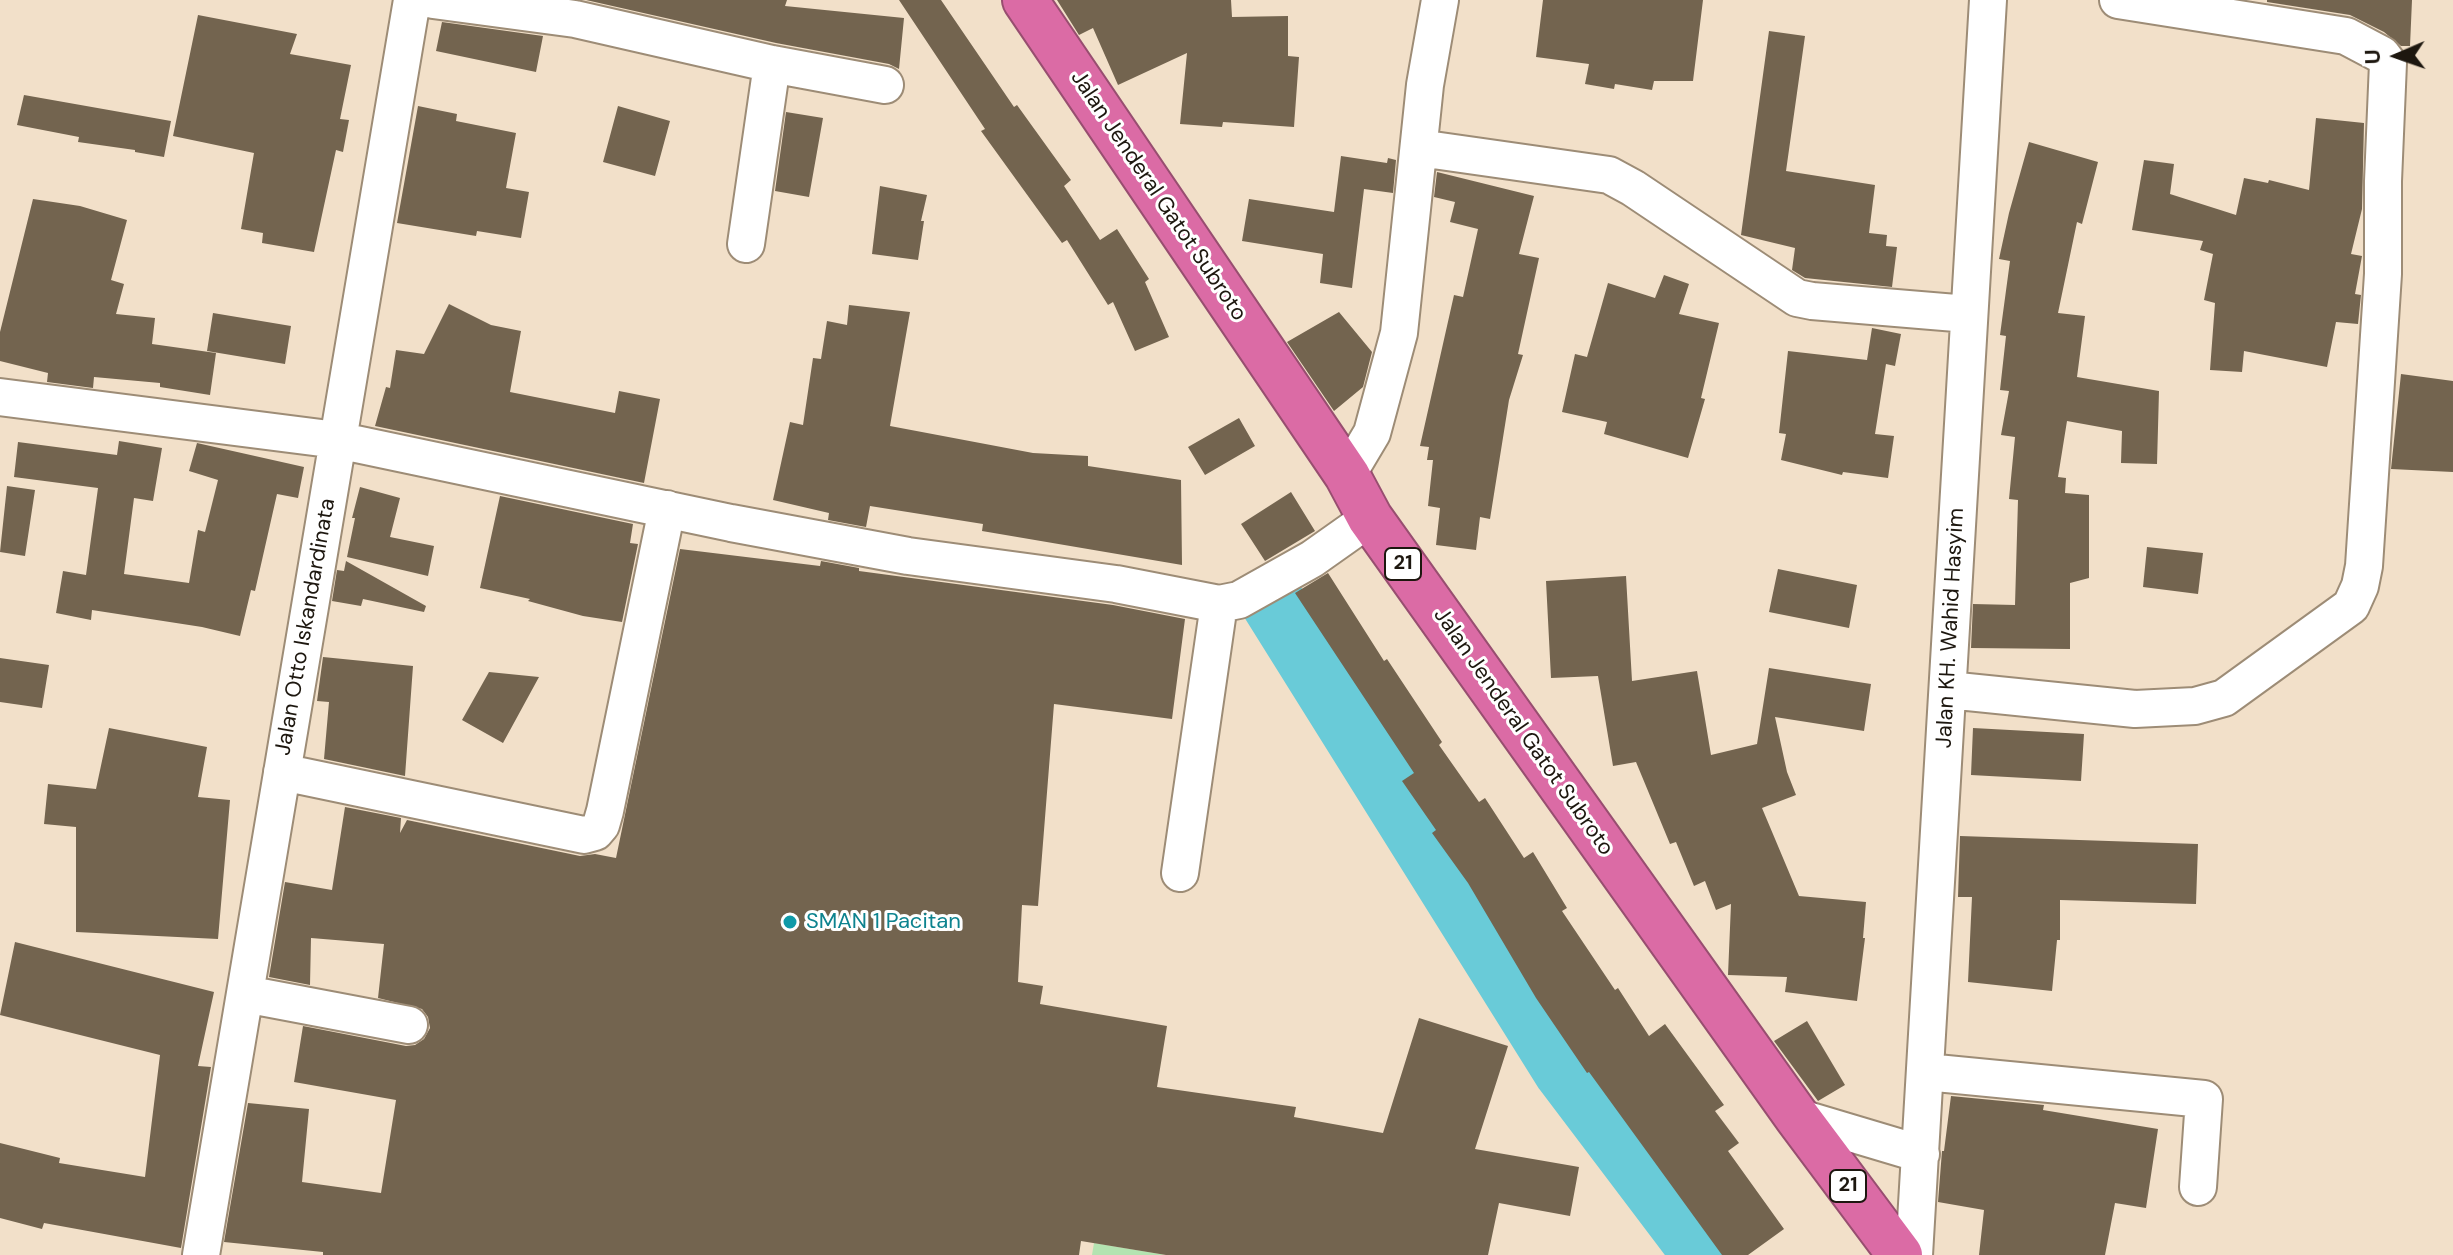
<!DOCTYPE html>
<style>
body{margin:0}
#map{position:relative;width:2453px;height:1255px;overflow:hidden;background:#f2e0c9;font-family:"DM Sans",sans-serif}
canvas{display:block}
.north{position:absolute;left:2357px;top:16px;width:80px;height:80px;-webkit-text-stroke:6px #fff;paint-order:stroke;rotate:268deg;font-size:22px;font-weight:700;line-height:32px;text-align:center;color:#1d170f}
.north::after{content:'';display:block;margin:auto;width:28px;height:36px;background:#1d170f;clip-path:polygon(50% 0,100% 100%,50% 72%,0 100%)}
</style>
<div id="map">
<canvas width="2453" height="1255"></canvas>
<div class="north">U</div>
</div>
<script>
const g = document.querySelector('canvas').getContext('2d');
g.lineJoin = 'round';
function fill(path, color) {
  g.fillStyle = color;
  g.fill(path, 'evenodd');
}
function shape(rows) {
  const path = new Path2D();
  for (const r of rows) {
    path.moveTo(r[0], r[1]);
    for (let i = 2; i < r.length; i += 2) path.lineTo(r[i], r[i + 1]);
  }
  return path;
}
function stroke(path, color, width, dash) {
  g.strokeStyle = color;
  g.lineWidth = width;
  g.lineCap = dash ? 'butt' : 'round';
  g.setLineDash(dash || []);
  g.stroke(path);
}
function drawText(font, color, halo, rows, align = 'center') {
  g.font = font + ' "DM Sans",sans-serif';
  g.lineWidth = 6;
  g.setLineDash([]);
  g.textBaseline = 'middle';
  g.strokeStyle = halo;
  g.fillStyle = color;
  for (const [text, x, y, turn = 0] of rows) {
    g.save();
    g.translate(x, y);
    g.rotate((+turn || 0) * Math.PI / 180);
    g.textAlign = isNaN(turn) ? turn : align;
    if (halo) g.strokeText(text, 0, 0);
    g.fillText(text, 0, 0);
    g.restore();
  }
}
const green = shape([
 [1094,1243,1166,1255,1092,1255]
]);
const river = shape([
 [1270,598,1565,1070,1705,1255]
]);
const building = shape([
 [586,0,787,0,785,6,904,18,899,69,889,64,776,43],
 [899,0,941,0,1014,107,1017,105,1071,180,1064,186,1100,240,1117,229,1149,279,1145,282,1169,337,1135,351,1113,302,1108,305,1067,240,1062,243,981,131,985,129],
 [1057,0,1231,0,1232,17,1288,16,1288,56,1299,57,1294,127,1223,122,1222,127,1180,124,1187,53,1118,85,1093,28,1079,35],
 [1543,0,1703,0,1693,81,1654,81,1652,90,1615,84,1614,89,1585,84,1589,64,1536,57],
 [2267,0,2412,0,2410,46,2401,46,2384,32,2350,15,2267,2],
 [198,15,297,34,290,54,351,65,340,119,349,120,343,152,336,150,314,252,262,243,263,233,241,229,254,153,173,136],
 [442,22,543,36,536,72,436,51],
 [1769,31,1805,36,1786,171,1875,185,1869,233,1887,235,1886,246,1897,247,1892,287,1805,278,1792,270,1795,248,1741,235],
 [24,95,171,121,164,157,135,152,135,150,78,142,79,137,17,125],
 [418,106,457,114,456,121,516,133,506,188,529,192,521,238,477,231,476,236,397,223],
 [618,106,670,121,655,176,603,162],
 [786,112,823,118,809,197,775,191],
 [2316,118,2364,123,2362,209,2351,254,2362,256,2355,294,2361,295,2358,324,2336,322,2327,367,2244,351,2242,372,2210,370,2215,303,2204,300,2213,254,2200,250,2203,241,2132,230,2144,160,2174,164,2170,194,2236,215,2244,178,2268,183,2269,180,2309,190],
 [2029,142,2098,162,2082,224,2077,222,2058,313,2085,316,2077,377,2159,391,2157,464,2121,463,2122,431,2067,421,2058,477,2066,478,2065,493,2089,495,2089,578,2070,583,2070,649,1971,648,1973,604,2015,605,2018,500,2009,499,2015,437,2001,435,2009,391,2000,390,2006,336,2000,335,2010,261,1999,259,2009,213],
 [1341,156,1387,163,1388,158,1396,160,1393,193,1364,189,1352,288,1320,283,1323,254,1242,241,1249,199,1334,212],
 [1437,172,1534,196,1519,254,1539,258,1518,354,1523,355,1509,400,1490,519,1480,517,1476,550,1436,545,1440,508,1428,506,1433,460,1427,460,1429,447,1420,446,1454,295,1463,297,1478,229,1450,222,1455,202,1434,197],
 [880,186,927,195,921,221,924,221,918,260,872,254],
 [33,199,80,206,127,220,111,280,124,284,116,314,155,318,152,344,216,353,210,395,160,387,160,383,94,377,93,388,47,382,48,373,0,361,0,332],
 [1664,275,1689,284,1679,314,1719,323,1701,398,1705,399,1688,458,1604,434,1607,422,1562,412,1575,354,1587,357,1608,283,1655,298],
 [449,304,491,325,521,331,510,392,615,413,619,391,660,399,644,483,375,426,386,387,390,388,396,350,424,354],
 [849,305,910,312,890,426,1033,453,1088,456,1088,466,1181,480,1182,565,982,531,983,524,870,506,866,527,828,520,829,513,773,500,790,422,803,425,813,358,821,359,827,321,847,325],
 [1339,312,1372,352,1363,387,1334,411,1287,342],
 [213,313,291,326,285,364,207,351],
 [1872,328,1901,334,1895,366,1886,364,1875,434,1894,436,1888,478,1843,472,1842,475,1781,460,1786,434,1779,433,1788,351,1867,360],
 [2401,374,2453,381,2453,472,2391,469],
 [1239,418,1255,446,1205,475,1188,447],
 [119,441,162,448,153,501,134,498,124,574,189,583,198,530,205,532,218,480,189,471,197,443,304,467,298,498,277,494,255,591,251,590,240,636,202,627,92,610,91,620,56,613,63,571,86,575,98,488,14,477,18,442,117,455],
 [7,486,35,490,25,556,0,552],
 [360,487,400,498,390,537,434,546,428,576,347,557,355,518,352,518],
 [1291,492,1315,531,1265,561,1241,524],
 [500,496,633,524,630,543,638,544,622,622,583,616,528,601,530,599,480,588],
 [2147,547,2203,553,2198,594,2143,587],
 [680,549,820,566,821,561,859,568,859,571,1113,605,1185,619,1172,719,1054,704,1038,906,1022,905,1018,982,1043,986,1040,1004,1167,1026,1157,1087,1296,1107,1294,1117,1383,1133,1419,1018,1508,1046,1475,1149,1579,1167,1570,1216,1499,1203,1488,1255,1166,1255,1081,1241,1079,1255,323,1255,323,1252,224,1242,248,1103,309,1109,302,1182,381,1193,396,1100,294,1082,303,1026,406,1046,415,1045,424,1039,430,1028,428,1017,422,1009,378,998,384,944,311,938,310,985,269,977,285,882,332,890,345,807,401,818,400,833,407,820,580,856,595,854,616,858],
 [346,561,426,606,424,612,363,599,361,606,332,601,337,570,344,571],
 [1778,569,1857,585,1849,628,1769,612],
 [1328,573,1384,661,1387,659,1442,742,1439,745,1479,802,1485,798,1524,858,1533,852,1567,908,1562,911,1615,990,1618,988,1649,1036,1665,1024,1724,1105,1715,1111,1739,1143,1728,1151,1784,1229,1748,1255,1722,1255,1589,1072,1587,1073,1536,998,1468,883,1432,833,1436,830,1402,781,1414,773,1295,593],
 [1626,576,1632,681,1697,671,1711,755,1757,744,1769,668,1871,684,1864,731,1775,717,1787,772,1796,795,1762,808,1799,896,1866,902,1863,938,1865,938,1857,1001,1785,992,1787,977,1728,975,1731,904,1716,910,1705,881,1694,886,1676,842,1670,844,1636,762,1613,766,1598,676,1551,678,1546,581],
 [323,657,413,666,405,776,324,759,329,702,317,701],
 [0,658,49,665,42,708,0,702],
 [489,672,539,677,503,743,462,720],
 [109,728,207,747,198,797,230,800,218,939,76,932,76,827,44,824,48,784,96,789],
 [1973,728,2084,734,2081,781,1971,775],
 [1960,836,2198,844,2196,904,2060,900,2060,940,2057,940,2052,991,1968,982,1972,897,1958,897],
 [15,942,214,992,198,1066,211,1067,181,1248,44,1223,42,1229,0,1218,0,1143,60,1158,59,1163,145,1177,160,1055,0,1015],
 [1807,1021,1845,1085,1818,1101,1774,1041],
 [1951,1096,2044,1105,2043,1110,2158,1129,2146,1208,2115,1203,2105,1255,1979,1255,1984,1210,1938,1202,1942,1151,1944,1151]
]);
const minor = shape([
 [433,0,575,19,772,64,885,85],
 [1419,148,1609,175,1633,188,1797,298,1812,301,1968,314],
 [746,244,772,64],
 [0,397,337,440,731,523,908,556,1116,584,1219,604,1239,600,1312,559,1370,518],
 [1347,475,1372,433,1399,333,1425,85,1440,0],
 [1948,690,2135,709,2195,706,2224,698,2351,606,2360,586,2364,566,2383,274,2383,181,2388,63,2382,55,2346,36,2118,0],
 [282,772,584,835,595,832,601,825,605,811,667,509],
 [1180,873,1219,604],
 [245,994,409,1025],
 [1926,1072,2204,1099,2198,1187],
 [1797,1117,1921,1154],
 [201,1255,412,0],
 [1914,1255,1988,0]
]);
const highway = shape([
 [1025,0,1347,475,1370,518,1797,1117,1900,1255]
]);
const markers = [
 [790,922,8,"#0f9aa8"]
];
const shields = [
 [1403,564,36],
 [1848,1186,36]
];
const shieldNames = [
 ["21",1403,564],
 ["21",1848,1186]
];
const streetNames = [
 ["Jalan Jenderal Gatot Subroto",1158,196,56],
 ["Jalan Otto Iskandardinata",306,627,-80],
 ["Jalan KH. Wahid Hasyim",1951,628,-87],
 ["Jalan Jenderal Gatot Subroto",1523,732,55]
];
const cultureNames = [
 ["SMAN 1 Pacitan",806,922]
];
fill(green, '#b4e3b1');
stroke(river, '#69cbd8', 64);
fill(building, '#73644f');
stroke(minor, '#9d8c76', 40);
stroke(highway, '#984e70', 48);
stroke(minor, '#fff', 36);
stroke(highway, '#db6ba5', 44);
for (const [x, y, r, color] of markers) {
  const dot = new Path2D();
  dot.arc(x, y, r, 0, 2 * Math.PI);
  g.fillStyle = color;
  g.fill(dot);
  stroke(dot, '#fff', 3);
}
for (const [x, y, w] of shields) {
  const box = new Path2D();
  box.roundRect(x - w / 2, y - 16, w, 32, 6);
  g.fillStyle = '#fff';
  g.fill(box);
  stroke(box, '#1d170f', 2);
}
drawText('bold 20px', '#1d170f', null, shieldNames);
drawText('22px', '#1d170f', '#fff', streetNames);
drawText('22px', '#0d838f', '#fff', cultureNames, 'left');
</script>
